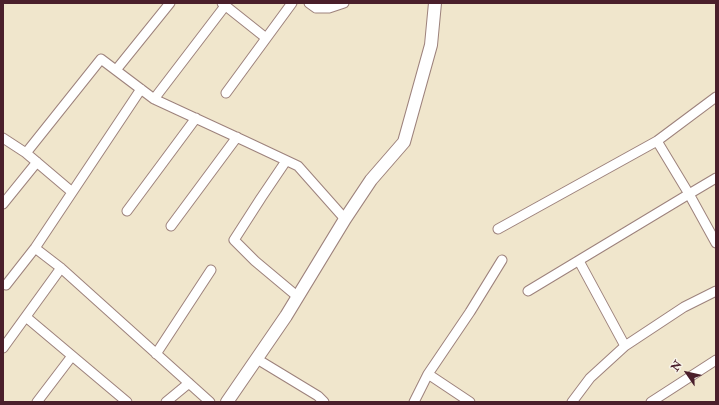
<!DOCTYPE html>
<style>
body{margin:0}
#map{position:relative;width:719px;height:405px;overflow:hidden;background:#f0e6cc;font-family:"IM FELL Double Pica",serif}
canvas{display:block}
.frame{position:absolute;inset:0;border:4px solid #4a1f2b;pointer-events:none}
.north{position:absolute;left:667px;top:353px;width:40px;height:40px;-webkit-text-stroke:3px #f7f3e8;paint-order:stroke;rotate:304deg;font-size:11px;font-weight:700;line-height:16px;text-align:center;color:#4a1f2b}
.north::after{content:'';display:block;margin:auto;width:14px;height:18px;background:#4a1f2b;clip-path:polygon(50% 0,100% 100%,50% 72%,0 100%)}
</style>
<div id="map">
<canvas width="719" height="405"></canvas>
<div class="frame"></div>
<div class="north">N</div>
</div>
<script>
const g = document.querySelector('canvas').getContext('2d');
g.lineJoin = 'round';
function shape(rows) {
  const path = new Path2D();
  for (const r of rows) {
    path.moveTo(r[0], r[1]);
    for (let i = 2; i < r.length; i += 2) path.lineTo(r[i], r[i + 1]);
  }
  return path;
}
function stroke(path, color, width, dash) {
  g.strokeStyle = color;
  g.lineWidth = width;
  g.lineCap = dash ? 'butt' : 'round';
  g.setLineDash(dash || []);
  g.stroke(path);
}
const minor = shape([
 [222,3,266,38],
 [309,3,316,8,329,8,344,3],
 [116,70,170,3],
 [226,93,292,3],
 [154,99,225,6],
 [3,138,26,153,72,192],
 [26,153,101,59,154,99,247,142,298,166,345,219],
 [286,161,261,198,234,240,255,261,298,297],
 [716,178,689,194,716,243],
 [3,204,37,162],
 [127,211,196,118],
 [171,226,237,137],
 [498,229,657,141,716,97],
 [35,248,61,268,210,402],
 [579,261,625,346],
 [6,285,35,248,141,89],
 [528,291,689,194,657,141],
 [26,317,127,402],
 [3,348,61,268],
 [156,354,211,270],
 [257,359,318,396,324,402],
 [37,402,72,356],
 [166,402,189,383],
 [414,402,428,374],
 [470,402,428,374,470,312,502,260],
 [572,402,590,378,625,346,684,307,716,291],
 [651,402,716,360]
]);
const tertiary = shape([
 [227,402,286,316,345,219,371,180,404,142,431,45,435,3]
]);
stroke(minor, '#9d827c', 11);
stroke(tertiary, '#9d827c', 14);
stroke(minor, '#fff', 9);
stroke(tertiary, '#fff', 12);
</script>
